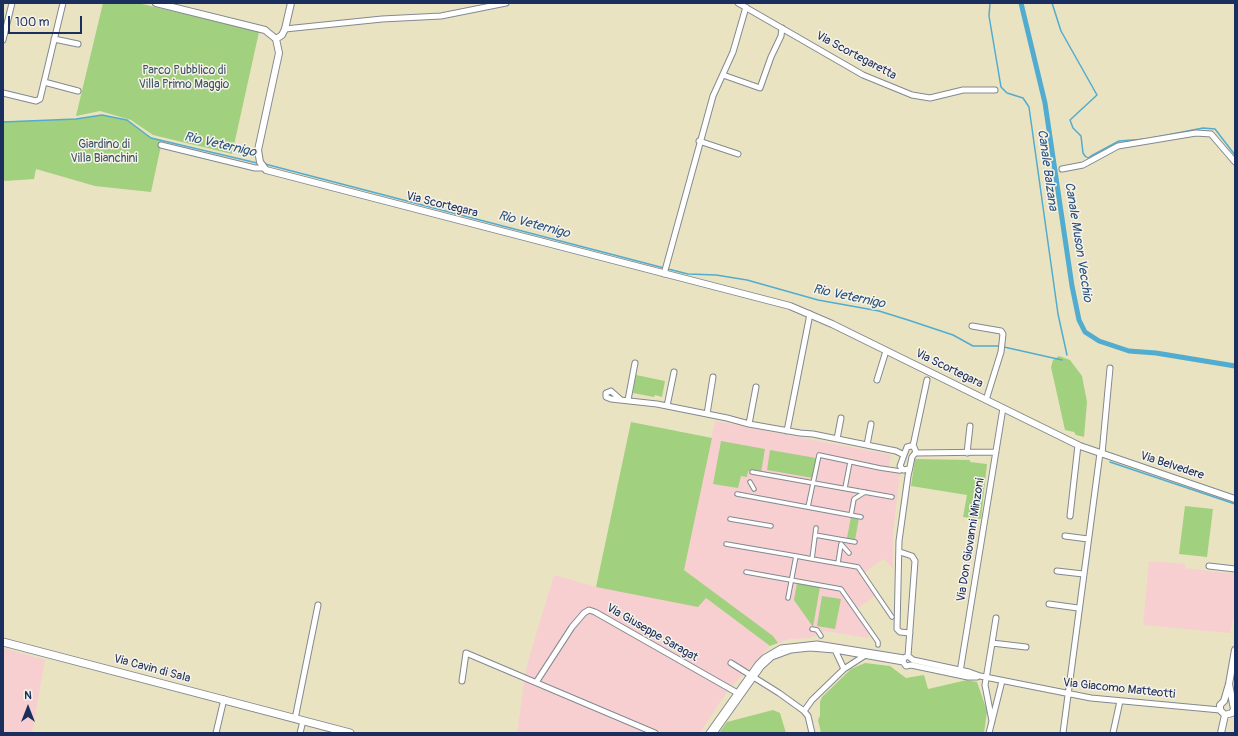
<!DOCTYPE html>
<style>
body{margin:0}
#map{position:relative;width:1238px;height:736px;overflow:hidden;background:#eae3c2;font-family:Pangolin,sans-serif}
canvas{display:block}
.frame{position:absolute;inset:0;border:4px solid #1b2f5e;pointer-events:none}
.north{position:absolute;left:8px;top:688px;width:40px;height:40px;-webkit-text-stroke:3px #f7f3e8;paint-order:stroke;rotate:0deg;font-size:11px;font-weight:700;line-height:16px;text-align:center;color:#1b2f5e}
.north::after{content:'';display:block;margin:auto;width:14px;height:18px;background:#1b2f5e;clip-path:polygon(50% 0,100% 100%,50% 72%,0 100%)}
.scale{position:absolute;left:8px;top:16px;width:74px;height:18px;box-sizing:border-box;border:2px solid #1b2f5e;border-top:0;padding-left:5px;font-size:12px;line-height:14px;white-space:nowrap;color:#1b2f5e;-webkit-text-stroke:3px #f7f3e8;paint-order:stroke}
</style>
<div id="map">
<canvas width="1238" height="736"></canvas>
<div class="frame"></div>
<div class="north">N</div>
<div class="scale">100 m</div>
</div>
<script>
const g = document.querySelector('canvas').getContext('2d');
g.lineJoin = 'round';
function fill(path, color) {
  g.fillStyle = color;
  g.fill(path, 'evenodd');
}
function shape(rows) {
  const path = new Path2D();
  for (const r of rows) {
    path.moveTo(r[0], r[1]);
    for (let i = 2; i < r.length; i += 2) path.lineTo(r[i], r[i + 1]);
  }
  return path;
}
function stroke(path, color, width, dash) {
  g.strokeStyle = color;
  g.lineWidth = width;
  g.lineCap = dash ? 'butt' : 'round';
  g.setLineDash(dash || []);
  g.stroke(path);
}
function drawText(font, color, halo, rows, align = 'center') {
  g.font = font + ' Pangolin,sans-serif';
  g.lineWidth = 3;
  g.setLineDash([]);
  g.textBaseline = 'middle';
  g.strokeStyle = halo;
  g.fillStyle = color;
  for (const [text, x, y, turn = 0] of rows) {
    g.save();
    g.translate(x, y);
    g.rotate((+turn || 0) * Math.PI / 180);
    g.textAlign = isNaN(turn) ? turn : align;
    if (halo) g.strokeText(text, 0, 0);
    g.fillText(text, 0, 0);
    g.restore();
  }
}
const built = shape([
 [715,421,891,455,888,471,900,473,893,533,893,569,884,559,861,575,875,596,854,611,870,633,868,638,825,631,810,638,791,639,778,643,772,636,684,570],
 [1149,561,1185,564,1185,568,1235,574,1235,609,1230,633,1143,625],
 [554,575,596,587,706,598,770,646,728,690,700,733,517,733,526,668],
 [3,648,45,660,32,733,3,733]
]);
const green = shape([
 [103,3,138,3,259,32,232,154,153,135,131,120,100,111,76,116],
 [102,115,127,120,151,138,162,141,151,192,95,186,36,169,34,179,5,181,3,179,3,122,76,119],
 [1059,356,1070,360,1082,376,1087,402,1084,437,1076,435,1074,432,1065,430,1051,367,1053,360],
 [636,375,665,381,662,397,655,395,654,397,633,393],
 [631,422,712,438,684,570,773,636,778,643,770,646,706,598,698,607,596,587],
 [721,441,765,449,761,473,748,471,747,477,741,476,738,488,713,484],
 [770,450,816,458,813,478,767,470],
 [915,459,970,460,970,462,987,464,981,519,963,517,967,495,911,486],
 [1185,506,1213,509,1207,557,1179,554],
 [851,517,859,518,855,540,847,538],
 [797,583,820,587,813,627,794,600],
 [822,596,841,599,835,629,817,626],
 [865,663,890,666,906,678,924,675,928,689,967,680,977,682,987,711,984,733,821,733,818,720,820,716,820,702,822,697,851,669],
 [773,710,780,713,786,733,719,733,727,722]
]);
const stream = shape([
 [990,3,989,16,1001,87,1007,93,1023,98,1029,107,1058,314,1067,355],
 [1052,3,1061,31,1097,95,1070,120,1073,128,1081,136,1083,153,1085,156,1088,158,1091,156,1119,141,1147,139,1203,128,1215,129,1235,155],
 [3,122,76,119,102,115,127,120,151,138,257,163],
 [265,164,664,268],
 [668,269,688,274,716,275,747,280,818,300,879,311,908,320,953,335,973,346,1000,346],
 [1004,347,1062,360],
 [1110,462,1235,504]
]);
const canal = shape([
 [1021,3,1045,103,1072,286,1079,320,1085,332,1099,341,1129,351,1156,353,1235,366]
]);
const pedestrian = shape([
 [752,472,892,497],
 [750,482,754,489],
 [845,488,850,462],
 [737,494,861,517],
 [808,507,819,455,880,468,900,471,901,469],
 [851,515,854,499,865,492],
 [730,519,771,526],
 [815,535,855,542],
 [726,544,796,556],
 [812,559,858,567,892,617],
 [838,563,841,544,849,553],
 [746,572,841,589,878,642,878,645],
 [788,598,796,556,812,559,816,528],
 [812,629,817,630,821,636]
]);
const minor = shape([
 [738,3,863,75,912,95,930,98,963,90,995,90],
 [285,29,382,19,441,16,506,3],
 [54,39,78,44],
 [3,40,12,3],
 [723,75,760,88,771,57,781,36,782,28],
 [44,82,78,91],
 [3,93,36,101,40,99,63,3],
 [699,141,738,154],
 [161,145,255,168,263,168],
 [1062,169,1083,165,1118,146,1196,133,1211,134,1235,162],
 [664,274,713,96,733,52,746,7],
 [972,326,1001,331,1003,334,1001,352,986,400],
 [877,380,886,351],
 [620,399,611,391,606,393,606,397,611,399,657,404,727,418,749,424,800,433,813,434,896,451,904,455],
 [628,400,635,363],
 [667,406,674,372],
 [707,414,713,377],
 [749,424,756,387],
 [787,431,810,314],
 [837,439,841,418],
 [867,445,871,424],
 [913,446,927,380],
 [915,453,996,452],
 [967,453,970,426],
 [1102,454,1110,368],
 [909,469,903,470,900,466,907,447,911,446,914,447,916,452,912,457,910,467,908,476,899,541,897,629,900,632,910,633],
 [1070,516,1078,445],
 [1065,536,1088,539],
 [900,552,912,556,915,561,908,656],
 [1209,566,1235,569],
 [1057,571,1083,574],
 [1049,604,1078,608],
 [996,618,992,643,1026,647],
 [992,643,985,685,992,721],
 [835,650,844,669],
 [903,662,904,658,908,656,913,660,969,672,980,676,1091,698,1220,710],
 [731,663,779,693,804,711,808,716,812,733],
 [960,672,1003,408],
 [462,681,466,653,655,733],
 [537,681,572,627,584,613,589,610,595,612,741,695],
 [804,711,812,700,844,669,864,656],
 [295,719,318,605],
 [216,733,224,699],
 [300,733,303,721],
 [709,733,758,664,764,658,781,648,817,644,904,658],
 [714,733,761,667,772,657,791,650,810,648,835,650,903,662,906,666,911,665,968,677,977,677],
 [989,733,1002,681],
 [1063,733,1100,453],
 [1113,733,1120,701]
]);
const tertiary = shape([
 [156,3,265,30,276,39,279,53,258,150,260,162,266,170,790,306,832,324,1080,446,1235,499],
 [276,39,282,35,285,29,291,3],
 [1229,684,1234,709,1232,713,1225,715,1220,710,1220,705,1224,701,1229,684,1235,650],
 [1221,733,1225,715]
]);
const secondary = shape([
 [3,642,350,733]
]);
const streetNames = [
 ["Via Scortegaretta",856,56,28],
 ["Via Scortegara",442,205,14],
 ["Via Scortegara",949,369,26],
 ["Via Belvedere",1172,466,18],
 ["Via Don Giovanni Minzoni",971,540,-81],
 ["Via Giuseppe Saragat",652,633,30],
 ["Via Cavin di Sala",152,669,15],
 ["Via Giacomo Matteotti",1119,689,6]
];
const parkNames = [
 ["Parco Pubblico di",184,71],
 ["Villa Primo Maggio",184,85],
 ["Giardino di",104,145],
 ["Villa Bianchini",104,159]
];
const waterNames = [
 ["Rio Veternigo",220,145,13],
 ["Canale Balzana",1047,170,82],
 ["Rio Veternigo",534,225,15],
 ["Canale Muson Vecchio",1078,242,81],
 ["Rio Veternigo",849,297,12]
];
fill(built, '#f7cfd0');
fill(green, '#a1d07e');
stroke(stream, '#51accf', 1.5);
stroke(canal, '#51accf', 5);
stroke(pedestrian, '#828990', 5.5);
stroke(minor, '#828990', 7);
stroke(tertiary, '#828990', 8);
stroke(secondary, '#828990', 9);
stroke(pedestrian, '#fff', 3.5);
stroke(minor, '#fff', 5);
stroke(tertiary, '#fff', 6);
stroke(secondary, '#fff', 7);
drawText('12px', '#1b2f5e', '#f7f3e8', streetNames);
drawText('12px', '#3c5766', '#f7f3e8', parkNames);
drawText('italic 13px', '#2b5480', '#f7f3e8', waterNames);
</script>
